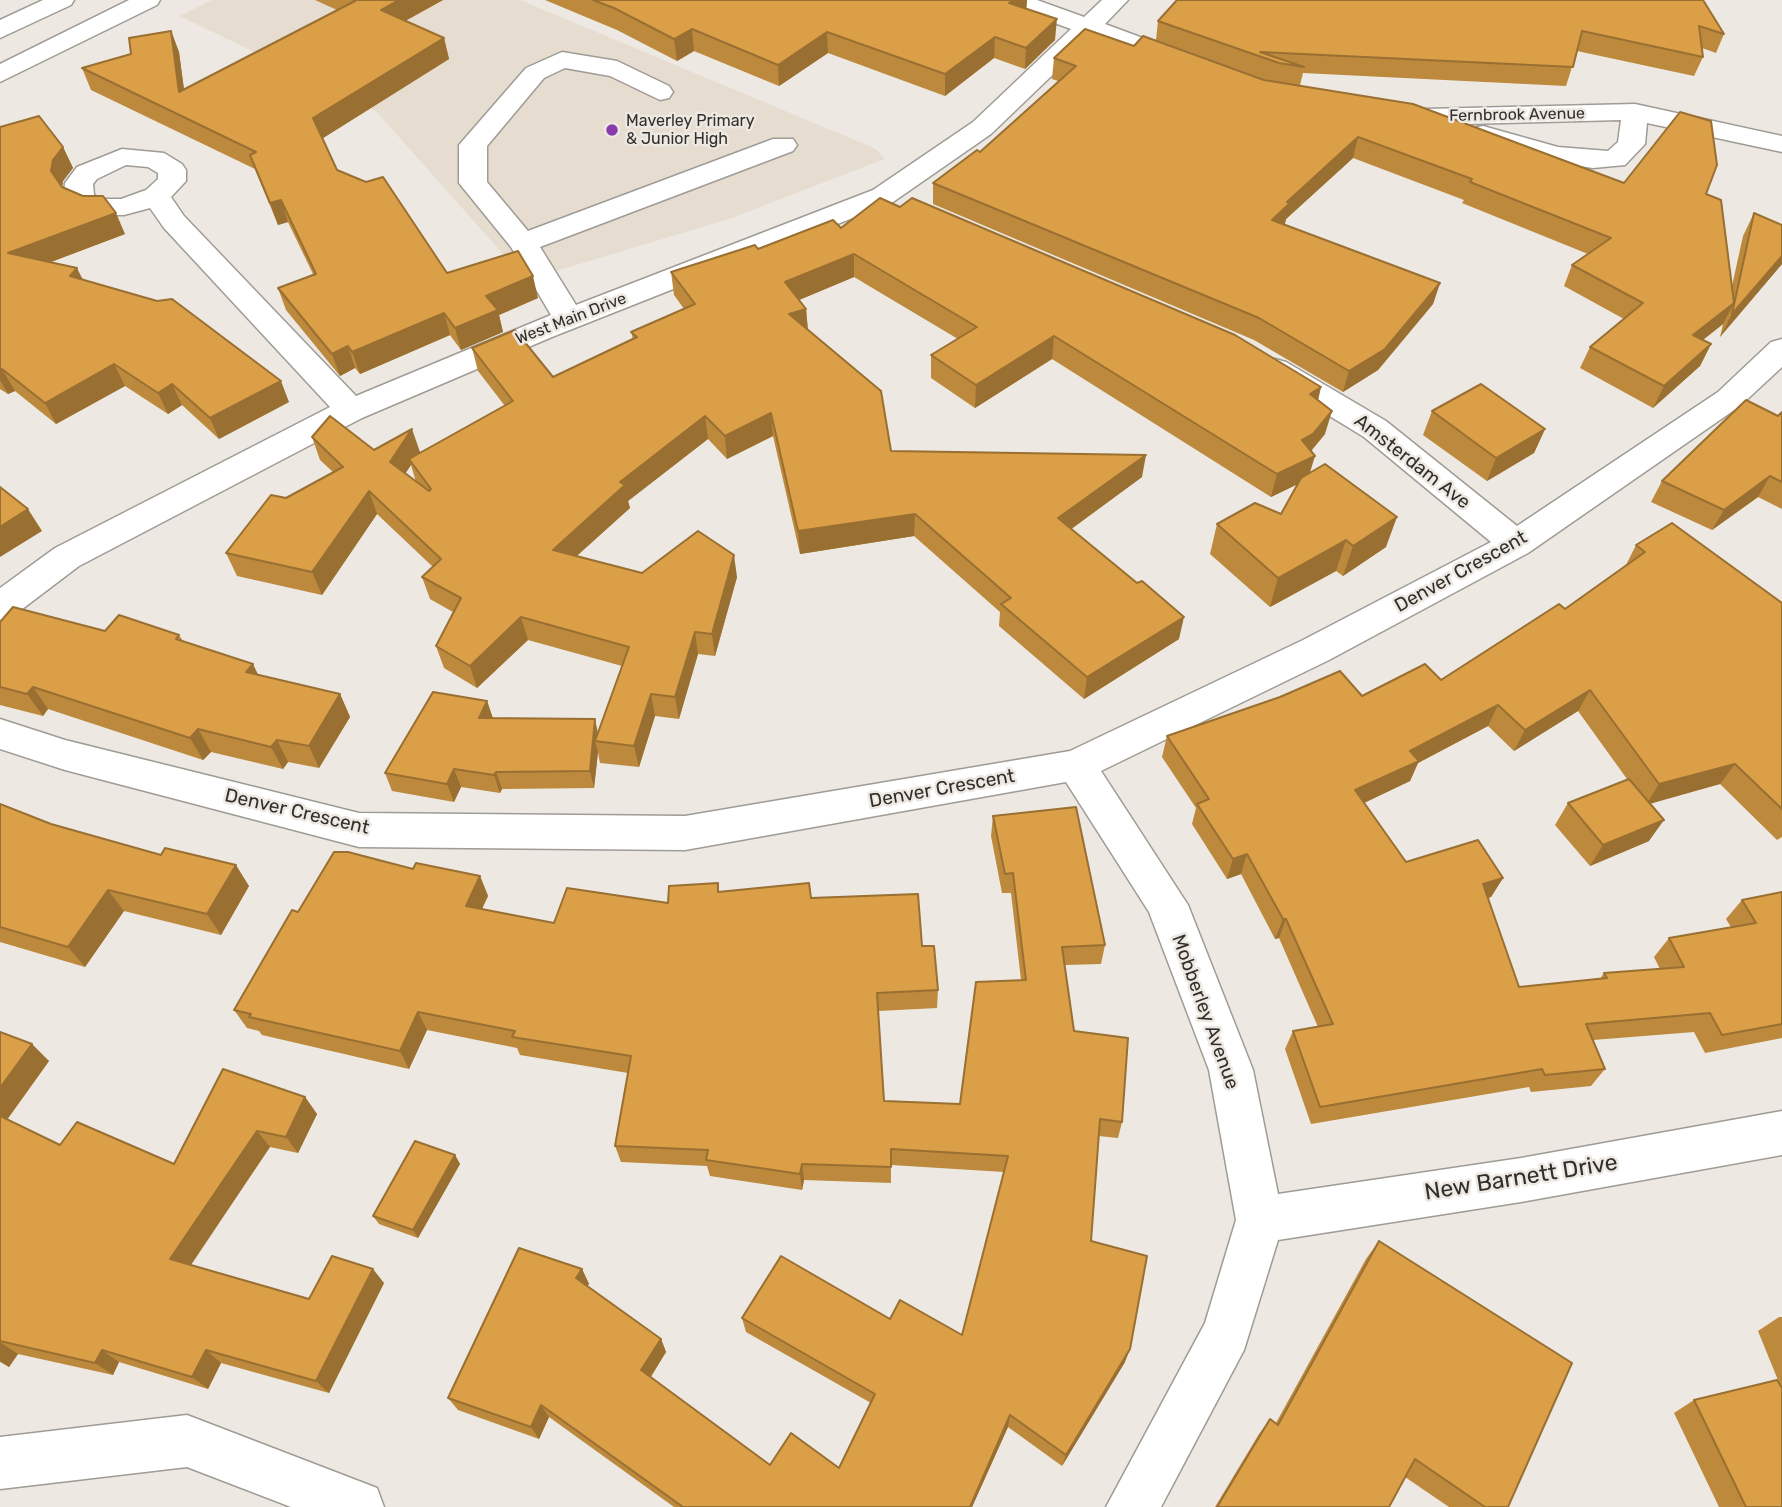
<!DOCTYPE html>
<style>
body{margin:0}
canvas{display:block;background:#ede8e1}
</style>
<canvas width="1782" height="1507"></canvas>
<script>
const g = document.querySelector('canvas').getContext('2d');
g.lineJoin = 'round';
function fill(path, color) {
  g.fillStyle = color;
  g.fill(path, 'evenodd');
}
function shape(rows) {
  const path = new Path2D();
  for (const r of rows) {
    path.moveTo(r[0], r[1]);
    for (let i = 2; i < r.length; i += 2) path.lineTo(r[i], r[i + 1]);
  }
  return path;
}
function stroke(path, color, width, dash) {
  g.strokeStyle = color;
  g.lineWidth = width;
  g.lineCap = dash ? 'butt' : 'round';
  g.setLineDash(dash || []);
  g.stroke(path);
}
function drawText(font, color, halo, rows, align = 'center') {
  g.font = font + ' Rubik,sans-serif';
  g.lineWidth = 5;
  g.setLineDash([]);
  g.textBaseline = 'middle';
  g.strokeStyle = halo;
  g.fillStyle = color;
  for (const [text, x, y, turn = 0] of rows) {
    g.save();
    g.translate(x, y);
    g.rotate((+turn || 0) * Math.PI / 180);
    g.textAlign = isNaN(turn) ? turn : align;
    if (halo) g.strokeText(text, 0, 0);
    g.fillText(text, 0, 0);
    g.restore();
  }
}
const built = shape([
 [212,0,520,0,876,149,884,159,729,219,526,280,376,111,180,16]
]);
const minor = shape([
 [1002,0,1037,0,1084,17,1102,0,1128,0,1105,24,1194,57,1198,62,1194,67,1185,70,1092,37,991,134,893,202,552,337,362,418,79,566,13,616,0,620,0,588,55,548,330,407,164,228,150,208,124,215,94,215,74,207,64,192,65,183,77,167,122,149,164,153,182,164,186,170,186,181,171,197,184,216,356,396,551,315,511,247,459,183,459,145,526,68,562,52,617,61,669,86,673,92,669,98,660,100,610,76,565,68,544,78,487,146,487,182,528,231,773,139,793,139,797,145,793,151,540,247,576,305,873,190,973,122,1071,29,1005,5,1002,0],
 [126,165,148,167,158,173,158,179,146,190,121,199,100,199,94,195,93,184,97,179,126,165],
 [1396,104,1425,109,1635,104,1782,136,1782,152,1647,123,1645,144,1625,165,1593,168,1546,161,1473,140,1470,134,1473,128,1483,126,1558,147,1608,151,1618,142,1621,120,1425,125,1387,118,1383,112,1387,106,1396,104],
 [1782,339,1782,367,1740,406,1528,553,1329,660,1101,771,1188,905,1253,1070,1278,1194,1521,1158,1782,1111,1782,1155,1521,1202,1278,1240,1244,1350,1161,1507,1106,1507,1205,1323,1236,1220,1209,1070,1149,912,1066,782,685,850,359,847,65,770,0,749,0,719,65,740,359,813,685,816,1070,751,1303,640,1491,542,1364,437,1264,376,1259,369,1264,362,1275,359,1286,362,1386,421,1517,526,1718,392,1771,342,1782,339],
 [187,1415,377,1488,384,1507,291,1507,187,1467,0,1489,0,1437,187,1415]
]);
const highway = shape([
 [43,0,74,0,71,5,0,38,0,20,43,0],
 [129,0,160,0,157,5,0,82,0,64,129,0]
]);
const wall = shape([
 [315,0,443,0,405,21,444,38,449,59,323,138,337,170,447,273,538,298,499,315,503,332,461,350,450,335,360,374,355,368,340,376,286,310,278,288,313,274,288,222,278,225,255,169,91,90,82,68,131,54,171,31,179,52,184,89,337,10],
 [545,0,1027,0,1026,9,1055,40,1025,69,994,58,945,96,828,53,779,86,694,51,677,61,617,30],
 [1703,0,1724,34,1716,53,1702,48,1703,57,1694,76,1577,51,1566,86,1303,73,1300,85,1624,183,1706,194,1732,286,1743,236,1754,213,1782,225,1782,264,1720,337,1723,324,1703,340,1711,344,1700,366,1653,408,1580,368,1590,347,1624,319,1564,286,1572,265,1588,254,1462,203,1464,200,1353,158,1286,219,1284,225,1440,283,1433,304,1378,370,1343,392,1254,340,933,204,933,183,980,152,1058,81,1052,79,1054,58,1134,46,1269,81,1156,40,1158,21],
 [0,127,63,147,73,168,63,181,62,187,125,234,51,262,83,280,289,402,219,439,182,405,168,414,125,386,56,424,15,391,8,394,0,389],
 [841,228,1321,387,1318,401,1325,434,1311,451,1310,473,1386,547,1343,576,1336,571,1270,607,1210,554,1217,524,1281,514,1298,484,1271,497,1052,359,975,408,931,378,931,355,958,339,854,277,799,300,806,309,808,330,891,451,1142,477,1071,529,1179,639,1084,699,999,626,1000,612,914,536,800,554,773,436,727,459,708,439,628,501,630,508,576,556,642,573,737,577,715,656,698,654,679,719,655,716,639,767,600,763,598,752,594,788,502,789,500,793,461,787,454,802,392,791,385,773,487,701,493,718,598,733,622,666,528,640,477,688,444,668,436,646,453,612,430,599,422,577,433,567,377,514,322,595,237,576,226,553,286,498,333,472,320,460,312,437,374,450,420,452,419,453,505,406,478,371,472,348,553,377,633,339,631,332,684,309,674,295,671,272],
 [411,465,416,482,405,473],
 [1432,411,1545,429,1534,453,1487,481,1423,435],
 [1782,412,1782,509,1758,497,1712,530,1651,502,1662,481,1778,416],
 [1636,545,1782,603,1782,837,1777,840,1720,784,1650,803,1649,841,1590,866,1555,825,1568,803,1627,779,1578,711,1514,751,1488,726,1418,763,1410,781,1364,803,1406,862,1503,878,1491,897,1488,898,1519,987,1600,979,1604,973,1660,969,1654,957,1669,938,1731,927,1726,919,1742,900,1782,892,1782,1038,1705,1053,1694,1032,1593,1040,1605,1069,1591,1086,1531,1092,1529,1087,1311,1124,1285,1049,1293,1031,1318,1027,1279,938,1275,939,1241,874,1227,879,1192,824,1196,808,1162,757,1167,736,1441,680,1565,609,1626,565],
 [0,622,105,631,179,635,183,641,258,675,340,694,350,717,319,768,288,762,283,769,211,752,203,760,48,709,43,716,0,705],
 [0,804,51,824,249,886,221,935,124,911,85,967,0,942],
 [993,816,1105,945,1101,964,1065,965,1074,1031,1122,1122,1118,1138,1099,1136,1091,1241,1125,1362,1062,1466,1008,1427,972,1507,674,1507,549,1417,539,1439,458,1410,448,1398,582,1269,589,1284,587,1286,661,1339,666,1352,651,1377,770,1465,839,1468,871,1403,746,1332,742,1318,890,1319,962,1335,1004,1172,891,1165,891,1183,804,1180,802,1190,710,1176,707,1166,621,1162,615,1146,628,1073,520,1055,517,1048,427,1030,409,1069,262,1035,259,1031,247,1028,234,1010,298,912,413,869,480,876,488,896,482,909,554,923,668,903,719,892,811,898,922,946,938,990,937,1008,878,1011,884,1101,960,1104,1021,980,1011,893,1002,893,991,836],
 [0,1032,49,1061,7,1120,60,1145,174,1164,305,1097,317,1114,298,1153,270,1147,190,1265,309,1299,384,1283,329,1393,221,1363,208,1389,119,1362,113,1375,18,1354,9,1367,0,1362],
 [455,1155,460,1164,418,1238,379,1224,373,1216],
 [1379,1241,1508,1507,1449,1507,1405,1477,1389,1507,1215,1507,1259,1434,1270,1419,1276,1423,1366,1259],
 [1779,1317,1782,1317,1782,1507,1719,1507,1674,1413,1694,1400,1780,1385,1758,1331]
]);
const shadedWall = shape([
 [399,0,443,0,387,31,381,10],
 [1015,0,1027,0,1026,15,1009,3],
 [1057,19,1055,40,1025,69,1026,48],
 [692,29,694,51,677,61,674,39],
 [171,31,179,52,187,113,179,92],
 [827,32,828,53,779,86,778,65],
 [995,37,994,58,945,96,945,74],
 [444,38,449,59,320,140,313,118],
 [1358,137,1353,158,1286,219,1285,224,1268,241,1272,220,1287,202],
 [63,147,73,168,63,181,61,192,51,171,53,160],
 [281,200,288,222,278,225,270,203],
 [116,213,125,234,19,274,8,253],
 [854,254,854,277,787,305,785,282],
 [1782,256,1782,264,1720,337,1732,314],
 [77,268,88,290,70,276],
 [533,276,538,298,499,315,503,332,461,350,455,328,486,296],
 [1440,283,1433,304,1378,370,1343,392,1349,371],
 [1734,303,1723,324,1682,356,1693,335],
 [806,309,808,332,789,314],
 [444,313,450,335,360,374,352,352],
 [1054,336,1052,359,975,408,976,385],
 [1711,344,1700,366,1653,408,1664,386],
 [348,346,355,368,340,376,332,354],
 [114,364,125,386,56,424,45,403],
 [2,369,15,391,8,394,0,380,0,371],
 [281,381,289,402,219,439,210,418],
 [172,384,182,405,168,414,158,393],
 [1321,387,1315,410,1310,394],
 [1332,411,1325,434,1306,457,1302,440],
 [771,413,773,436,727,459,725,436],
 [705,416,708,439,628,501,630,508,558,573,553,550,620,482],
 [412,429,420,452,412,464,409,459,411,465,398,485,390,462],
 [1545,429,1534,453,1487,481,1496,458],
 [1146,455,1142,477,1055,541,1058,518],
 [1315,456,1308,479,1271,497,1277,474],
 [1770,476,1758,497,1712,530,1724,510],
 [369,491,377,514,322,595,312,572],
 [28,509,42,531,0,557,0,527],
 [915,514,914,536,800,554,798,531],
 [1397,517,1386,547,1343,576,1353,546],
 [1346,540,1336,571,1270,607,1278,578],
 [734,555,737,577,715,656,712,634],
 [521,617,528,640,477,688,470,666],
 [1184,617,1179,639,1084,699,1087,677],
 [695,632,698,654,679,719,675,697],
 [253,664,264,687,246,672],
 [33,687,48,709,43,716,27,694],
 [1590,690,1578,711,1514,751,1525,730],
 [340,694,350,717,319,768,309,746],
 [651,694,655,716,639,767,634,746],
 [487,701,493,719,479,718],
 [1498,705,1488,726,1418,763,1410,781,1347,811,1355,790,1410,751],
 [595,719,599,738,595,741,598,752,594,788,590,771],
 [198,729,211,752,203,760,190,738],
 [277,740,288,762,283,769,271,747],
 [1735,764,1720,784,1646,805,1659,784],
 [454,769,461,787,454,802,447,784],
 [496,772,502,789,500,793,494,775],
 [1664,820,1649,841,1590,866,1603,845],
 [1247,854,1241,874,1227,879,1233,859],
 [236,865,249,886,221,935,207,914],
 [480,876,488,896,474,925,466,906],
 [1503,878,1491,897,1472,903,1483,884],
 [108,890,124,911,85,967,68,947],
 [1283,919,1286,919,1279,938,1275,939],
 [418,1012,427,1030,409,1069,400,1051],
 [32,1044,49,1061,3,1125,0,1123,0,1088],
 [305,1097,317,1114,298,1153,286,1137],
 [257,1131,270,1147,185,1274,170,1259],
 [455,1155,460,1164,418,1238,413,1230],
 [802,1164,804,1180,802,1190,800,1174],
 [373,1269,384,1283,329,1393,316,1381],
 [582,1269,589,1284,583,1292,576,1278],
 [661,1339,666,1352,647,1382,641,1370],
 [0,1342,18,1354,9,1367,0,1361],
 [1130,1349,1125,1362,1062,1466,1066,1455],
 [102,1350,119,1362,113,1375,95,1363],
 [206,1350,221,1363,208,1389,192,1377],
 [541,1405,549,1417,539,1439,531,1427],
 [1010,1415,1008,1427,972,1507,970,1507]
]);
const building = shape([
 [354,0,399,0,381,10,444,38,313,118,337,170,366,182,383,177,447,273,518,251,533,276,486,296,498,310,455,328,444,313,352,352,348,346,332,354,278,288,316,274,281,200,270,203,250,155,256,152,82,68,131,54,129,38,171,31,179,92,355,1,354,0],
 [593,0,1015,0,1009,3,1057,19,1026,48,995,37,945,74,827,32,778,65,692,29,674,39,614,8,593,0],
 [1177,0,1703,0,1724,34,1699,26,1703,57,1582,31,1573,67,1260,52,1304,67,1279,63,1158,21,1177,0],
 [1085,29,1134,46,1143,36,1264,80,1413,104,1624,183,1680,112,1711,121,1717,165,1706,194,1721,200,1734,303,1693,335,1711,344,1664,386,1590,347,1643,303,1572,265,1611,238,1470,182,1472,179,1358,137,1287,202,1290,203,1272,220,1440,283,1385,349,1349,371,1259,318,933,183,977,150,980,152,1076,66,1054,58,1085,29],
 [39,116,63,147,53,160,51,171,62,187,83,196,103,196,116,213,8,253,77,268,70,276,157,301,172,299,281,381,210,418,172,384,158,393,114,364,45,403,2,369,0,371,0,127,39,116],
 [880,198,900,207,912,198,1235,335,1321,387,1310,394,1332,411,1313,434,1302,440,1315,456,1277,474,1054,336,976,385,931,355,977,327,854,254,785,282,806,309,789,314,881,391,891,451,1146,455,1058,518,1137,583,1142,581,1184,617,1087,677,1001,604,1011,598,915,514,798,531,771,413,725,436,705,416,620,482,625,485,553,550,642,573,698,531,734,555,712,634,695,632,675,697,651,694,634,746,595,741,629,647,521,617,470,666,436,646,461,598,422,577,441,559,369,491,312,572,226,553,271,495,286,498,343,467,312,437,330,416,374,450,412,429,390,462,429,491,431,489,409,459,513,401,472,348,515,330,553,377,637,337,631,332,695,304,671,272,755,245,758,249,833,220,841,228,880,198],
 [1754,213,1782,225,1782,256,1732,314,1754,213],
 [1481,384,1545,429,1496,458,1432,411,1481,384],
 [1746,400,1778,416,1782,412,1782,482,1770,476,1724,510,1662,481,1746,400],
 [1325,464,1397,517,1353,546,1346,540,1278,578,1217,524,1255,503,1281,514,1301,478,1325,464],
 [0,487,28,509,0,527,0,487],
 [1672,523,1782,603,1782,809,1735,764,1659,784,1590,690,1525,730,1498,705,1410,751,1419,761,1355,790,1406,862,1478,840,1503,878,1483,884,1519,987,1607,978,1604,973,1684,967,1669,938,1756,923,1742,900,1782,892,1782,1024,1722,1035,1710,1013,1586,1024,1605,1069,1545,1075,1542,1069,1320,1107,1293,1031,1333,1024,1286,919,1283,919,1247,854,1233,859,1197,804,1209,799,1167,736,1280,697,1340,671,1362,696,1425,664,1441,680,1559,604,1565,609,1645,552,1636,545,1672,523],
 [13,607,105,631,119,615,179,635,176,639,253,664,246,672,340,694,309,746,277,740,271,747,198,729,190,738,33,687,27,694,0,687,0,622,13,607],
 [433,692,487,701,479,718,595,719,590,771,496,772,494,775,454,769,447,784,385,773,433,692],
 [1629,779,1664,820,1603,845,1568,803,1629,779],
 [0,804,51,824,161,855,165,848,236,865,207,914,108,890,68,947,0,927,0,804],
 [1076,807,1105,945,1062,947,1074,1031,1128,1038,1122,1122,1100,1119,1091,1241,1147,1256,1130,1349,1066,1455,1010,1415,970,1507,683,1507,541,1405,531,1427,448,1398,519,1248,582,1269,576,1278,661,1339,641,1370,770,1465,791,1433,839,1468,875,1394,742,1318,781,1256,890,1319,900,1300,962,1335,1008,1156,891,1149,891,1167,802,1164,800,1174,706,1160,708,1150,615,1146,631,1056,512,1037,515,1031,418,1012,400,1051,249,1017,251,1014,234,1010,292,910,298,912,334,852,348,852,413,869,416,863,480,876,466,906,554,923,567,888,668,903,669,886,718,883,718,892,809,883,811,898,918,894,922,946,934,946,938,990,877,993,884,1101,960,1104,976,982,1026,980,1013,873,1005,874,993,816,1076,807],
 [0,1032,32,1044,0,1088,0,1032],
 [223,1069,305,1097,286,1137,257,1131,170,1259,309,1299,332,1256,373,1269,316,1381,206,1350,192,1377,102,1350,95,1363,0,1341,0,1116,60,1145,77,1122,174,1164,223,1069],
 [415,1141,455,1155,413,1230,373,1216,415,1141],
 [1379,1241,1572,1363,1508,1507,1485,1507,1415,1459,1389,1507,1217,1507,1270,1419,1278,1425,1379,1241],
 [1777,1380,1782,1388,1782,1507,1746,1507,1694,1400,1777,1380]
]);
const markers = [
 [612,130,7,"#873bac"]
];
const farStreetnames = [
 ["Fernbrook Avenue",1517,115,-1],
 ["West Main Drive",571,319,-21]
];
const farPoinames = [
 ["Maverley Primary",626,121],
 ["& Junior High",626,139]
];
const streetNames = [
 ["Amsterdam Ave",1412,462,38],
 ["Denver Crescent",1461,572,-29],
 ["Denver Crescent",942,789,-10],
 ["Denver Crescent",297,812,13],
 ["Mobberley Avenue",1205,1012,70]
];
const nearStreetnames = [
 ["New Barnett Drive",1521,1178,-9]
];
fill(built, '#e6dccf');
stroke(minor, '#9f9b95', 3);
stroke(highway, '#9f9b95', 3);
fill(minor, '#fff');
fill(highway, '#fff');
fill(wall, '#bc893d');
fill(shadedWall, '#996f32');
fill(building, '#db9f47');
stroke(building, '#996f32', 2);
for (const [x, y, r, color] of markers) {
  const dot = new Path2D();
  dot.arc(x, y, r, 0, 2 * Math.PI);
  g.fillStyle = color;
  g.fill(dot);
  stroke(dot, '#ede8e1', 2.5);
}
drawText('16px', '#312f2c', '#ede8e1', farStreetnames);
drawText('16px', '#312f2c', '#ede8e1', farPoinames, 'left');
drawText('19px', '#312f2c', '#ede8e1', streetNames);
drawText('23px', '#312f2c', '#ede8e1', nearStreetnames);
</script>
